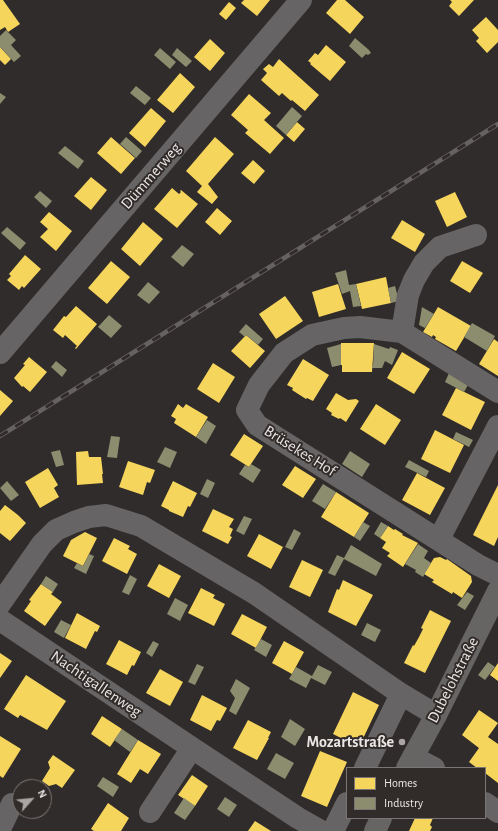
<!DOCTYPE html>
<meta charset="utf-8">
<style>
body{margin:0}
#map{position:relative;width:498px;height:831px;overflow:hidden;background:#302c2b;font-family:"Alegreya Sans",sans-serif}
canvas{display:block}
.legend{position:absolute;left:346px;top:767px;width:140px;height:52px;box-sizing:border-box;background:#312b2a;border:1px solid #7b7675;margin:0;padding:5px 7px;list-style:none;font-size:12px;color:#ebe7e6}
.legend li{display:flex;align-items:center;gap:8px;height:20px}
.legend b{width:20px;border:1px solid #7b7675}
.north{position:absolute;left:12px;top:779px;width:40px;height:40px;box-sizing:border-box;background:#312b2a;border:1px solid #7b7675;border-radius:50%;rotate:63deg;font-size:11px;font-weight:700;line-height:16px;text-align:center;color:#ebe7e6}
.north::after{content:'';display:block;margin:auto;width:14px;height:18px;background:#aaa6a5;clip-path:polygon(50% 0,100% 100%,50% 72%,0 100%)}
</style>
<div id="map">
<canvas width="498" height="831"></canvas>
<ul class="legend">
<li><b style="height:11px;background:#f6d55c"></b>Homes</li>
<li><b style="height:11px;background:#8c8c6e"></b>Industry</li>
</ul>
<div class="north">N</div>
</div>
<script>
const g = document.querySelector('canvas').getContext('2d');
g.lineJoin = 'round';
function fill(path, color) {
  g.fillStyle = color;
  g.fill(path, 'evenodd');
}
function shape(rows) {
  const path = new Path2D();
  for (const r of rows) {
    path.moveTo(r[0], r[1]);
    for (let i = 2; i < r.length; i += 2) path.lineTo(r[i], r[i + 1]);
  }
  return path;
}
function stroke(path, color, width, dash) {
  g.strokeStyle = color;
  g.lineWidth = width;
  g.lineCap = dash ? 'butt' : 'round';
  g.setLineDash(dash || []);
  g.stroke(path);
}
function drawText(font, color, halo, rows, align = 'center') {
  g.font = font + ' "Alegreya Sans",sans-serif';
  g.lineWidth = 4;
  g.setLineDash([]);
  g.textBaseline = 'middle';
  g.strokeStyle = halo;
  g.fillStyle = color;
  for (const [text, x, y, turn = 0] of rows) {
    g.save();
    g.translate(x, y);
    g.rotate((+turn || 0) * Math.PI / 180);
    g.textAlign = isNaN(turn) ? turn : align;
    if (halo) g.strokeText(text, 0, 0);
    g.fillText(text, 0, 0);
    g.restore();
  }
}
const homes = shape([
 [0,0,3,0,20,24,8,32,5,27,0,30],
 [244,0,270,0,257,16,241,3],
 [337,0,345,0,364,17,350,34,326,13],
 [450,0,474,0,459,16,449,6,452,2],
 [229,2,236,8,226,20,219,14],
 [486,17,498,30,498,42,487,53,476,41,479,38,472,30],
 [210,39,225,53,210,71,194,57],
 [326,45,346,62,330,81,310,64,311,63,308,61,315,53,318,55],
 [0,47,11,59,5,65,0,60],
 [279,59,319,95,305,111,292,100,291,101,282,93,279,96,261,80,267,73,263,69,269,64,273,67],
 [180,73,195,87,173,113,157,100],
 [249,94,271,113,264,120,284,138,270,154,245,133,248,130,231,115],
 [151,108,166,121,145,147,129,133],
 [297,122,305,129,294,142,286,135],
 [111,137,135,158,121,174,97,153],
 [215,137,234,154,208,184,218,197,212,204,197,192,202,186,186,171],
 [253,160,265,171,254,184,241,173],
 [91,177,107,190,91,210,74,196],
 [172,188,179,194,181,192,180,191,181,190,198,204,177,228,154,209],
 [455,192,467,217,447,227,435,201],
 [217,208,232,221,220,235,205,222],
 [49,212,72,231,56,251,40,237,48,229,40,222],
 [402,220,425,234,415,252,391,238],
 [143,222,163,239,140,266,121,249],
 [25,255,41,269,24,288,22,286,19,290,7,280,11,276,9,274],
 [111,261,130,277,107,304,88,288],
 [462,261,483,273,470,293,450,281],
 [386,277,391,303,362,309,356,284],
 [338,284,346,309,319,317,312,292],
 [285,296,303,321,276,339,259,314],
 [76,306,97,324,76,349,75,348,77,346,65,335,63,338,53,330,64,316,66,317],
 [438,307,471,326,456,351,435,339,436,337,433,335,432,337,423,332],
 [246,335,265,351,250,368,231,351],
 [494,339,498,342,498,376,479,364],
 [341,343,374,343,372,372,342,372,342,365,341,365],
 [402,352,430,369,414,394,387,378],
 [29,357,47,372,30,392,23,386,22,387,14,378,25,365,23,364],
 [303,359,329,375,313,401,307,398,306,399,292,390,293,388,287,385],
 [213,363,235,377,219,403,197,389],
 [456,388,485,402,471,430,442,415],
 [0,390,13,401,0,416],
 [336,393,348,400,356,399,359,401,346,422,340,418,339,419,331,415,332,413,326,409],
 [178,404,183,408,186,404,208,417,196,437,174,423,176,419,171,416],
 [376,404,401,420,385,445,360,429],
 [435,430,464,445,450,473,421,459],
 [244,434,263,446,249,467,230,455],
 [88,451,89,457,101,457,103,474,102,474,103,483,77,485,76,452],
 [128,461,155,470,150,483,147,482,143,495,119,487],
 [295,466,316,479,303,498,282,485],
 [48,468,58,485,54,488,59,497,40,508,25,482],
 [417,473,445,488,430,515,402,500],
 [173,481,197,493,190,507,188,506,183,517,169,511,169,510,161,506],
 [498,485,498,537,494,546,473,535],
 [336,492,369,513,354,537,321,517],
 [5,505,18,515,26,523,10,541,0,533,0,511],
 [213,509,234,519,229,527,233,529,230,536,232,537,228,544,202,531],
 [388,526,394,530,395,529,403,534,402,535,418,543,403,567,387,556,390,553,382,548,386,542,380,538],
 [85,532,97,538,83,566,63,556,71,540],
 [259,534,283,547,271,569,247,556],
 [114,538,130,546,128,549,137,554,127,574,102,561],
 [440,557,446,560,447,559,471,576,472,582,462,598,453,592,452,594,432,582,434,580,424,574,434,558],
 [302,560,323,570,310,597,289,587],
 [159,564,181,576,169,598,147,586],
 [343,580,373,595,356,626,328,612,337,589,339,590],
 [41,584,53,592,51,594,62,602,45,626,24,611,31,601,29,600],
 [201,588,215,595,213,598,225,604,214,626,188,613],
 [430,610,451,621,425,673,404,663,413,645,414,646,419,637,423,629,421,628],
 [77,613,100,626,97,632,95,631,86,649,65,638],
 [242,614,267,627,256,648,231,634],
 [119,640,141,652,134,666,132,665,127,675,106,664],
 [284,641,304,652,292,674,272,663],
 [0,653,12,661,0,678],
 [498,663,498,681,490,675],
 [160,669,183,682,170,706,146,693],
 [26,675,66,701,47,730,20,715,18,718,4,709],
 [353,692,379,705,359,747,333,734],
 [202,695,227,708,220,721,217,720,211,731,190,720],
 [479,710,498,723,488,737,498,744,498,783,485,773,485,768,477,768,469,762,479,748,462,735],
 [102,716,122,729,110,747,91,734],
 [248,720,271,732,268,738,269,738,257,760,233,748],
 [0,736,21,749,3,778,0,776],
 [138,740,161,754,148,774,140,769,131,783,117,774],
 [320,751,347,762,327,807,301,796],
 [53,755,75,770,62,788,56,784,49,786,42,781,50,768,48,762],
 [192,775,208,786,195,806,178,795],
 [108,803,129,818,121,831,94,831,91,829],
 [415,818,433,818,430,825,432,827,430,831,409,831],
 [255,821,271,831,248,831]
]);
const industry = shape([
 [6,30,16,40,11,45,21,56,14,62,0,47,0,36],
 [355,38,369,50,371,53,368,55,366,54,362,58,349,46],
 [160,48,176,62,170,69,154,55],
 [177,48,192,61,186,67,172,55],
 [136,86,151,98,145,105,130,93],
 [0,93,6,97,0,104],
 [292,107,302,116,286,135,276,126],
 [126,137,142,151,136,158,120,144],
 [65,146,84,161,78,169,58,153],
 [40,191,52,201,46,208,34,197],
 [7,227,26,243,20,250,1,233],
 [182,245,194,254,183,267,171,257],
 [346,270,349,285,356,284,361,306,353,307,350,291,342,294,335,273],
 [148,282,160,292,149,304,137,295],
 [395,286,399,301,391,303,388,288],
 [422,307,434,314,425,328,419,325],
 [109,315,122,326,111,338,98,327],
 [472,323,495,336,487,351,464,337],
 [246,324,263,339,258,345,246,335,245,337,239,332],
 [341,344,341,365,332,367,327,348],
 [374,344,389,349,390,347,398,350,392,365,385,361,382,368,372,368,372,366,373,366],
 [56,361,67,370,62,377,51,367],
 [449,373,468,385,464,392,445,382],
 [207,420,216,426,206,444,196,437],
 [456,432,473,440,469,447,453,439],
 [111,436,120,437,117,458,107,457],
 [165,447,177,452,170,468,157,462],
 [60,450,64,465,56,467,51,452],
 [350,451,370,464,362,477,342,464],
 [409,460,429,471,426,477,405,467],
 [251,464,261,470,253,483,239,474,245,465,249,467],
 [207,479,215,483,208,498,200,494],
 [7,481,19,495,11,501,0,488],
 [323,484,336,492,325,509,312,501],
 [244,516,252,519,244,535,236,531],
 [363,522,370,526,360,541,354,537],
 [381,522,388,526,380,538,374,534],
 [294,529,301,533,292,550,285,547],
 [418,544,428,551,424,558,431,563,423,577,415,572,416,570,405,564],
 [351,545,382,564,376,576,344,559,335,576,328,573,337,555,344,558],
 [89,554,94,556,86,574,74,568,77,563,83,566],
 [130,575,137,579,129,595,122,592],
 [46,576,58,584,53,592,41,584],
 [467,592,474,596,465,610,457,605],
 [175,598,188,605,180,621,167,614],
 [61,620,71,625,64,638,54,632],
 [367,623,381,630,375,642,361,635],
 [261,639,272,645,266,657,254,650],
 [153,641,159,644,152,657,146,653],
 [488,662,495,667,485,680,478,675],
 [197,664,204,667,195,685,188,682],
 [318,665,332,672,325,685,311,678,306,688,289,679,296,667,312,676],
 [236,679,250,688,236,715,229,711,235,698,230,691],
 [290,719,305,729,295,746,281,737],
 [122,729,138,740,130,752,114,740],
 [276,753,294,763,285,779,267,769],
 [103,777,119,787,113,797,97,786],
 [225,797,237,805,229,817,217,809],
 [184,798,195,806,185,820,174,813]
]);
const minor = shape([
 [402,332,408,295,414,280,424,263,440,247,476,235],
 [0,353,301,0],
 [498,392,402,332,360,327,344,328,312,335,284,353,259,385,247,410,257,425,478,565,498,575],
 [439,539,498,426],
 [0,604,42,544,56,530,74,522,89,517,106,515,141,526,254,593,401,694,436,715],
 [0,620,192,748,298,818,321,831],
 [413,757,434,768],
 [365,768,401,694],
 [485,803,498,812],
 [150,812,192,748],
 [0,829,12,804],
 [333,831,347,803]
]);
const major = shape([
 [407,768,436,715,498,591],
 [375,831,381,818]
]);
const rail = shape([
 [0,436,498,124]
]);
const markers = [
 [402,742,4,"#aaa6a5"]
];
const streetNames = [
 ["Dümmerweg",151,176,-49],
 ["Brüsekes Hof",300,451,32],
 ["Dubelohstraße",453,680,-63],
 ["Nachtigallenweg",96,684,34]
];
const poiNames = [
 ["Mozartstraße",394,742]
];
fill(homes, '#f6d55c');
fill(industry, '#8c8c6e');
stroke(minor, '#666464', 22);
stroke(major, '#676464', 22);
stroke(rail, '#666262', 4.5);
stroke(rail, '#312b2a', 3, [9]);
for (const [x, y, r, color] of markers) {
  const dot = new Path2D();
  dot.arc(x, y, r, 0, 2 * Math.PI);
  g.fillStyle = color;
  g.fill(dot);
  stroke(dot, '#312b2a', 1.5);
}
drawText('16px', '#ebe7e6', '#312b2a', streetNames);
drawText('bold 16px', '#ebe7e6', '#312b2a', poiNames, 'right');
</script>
